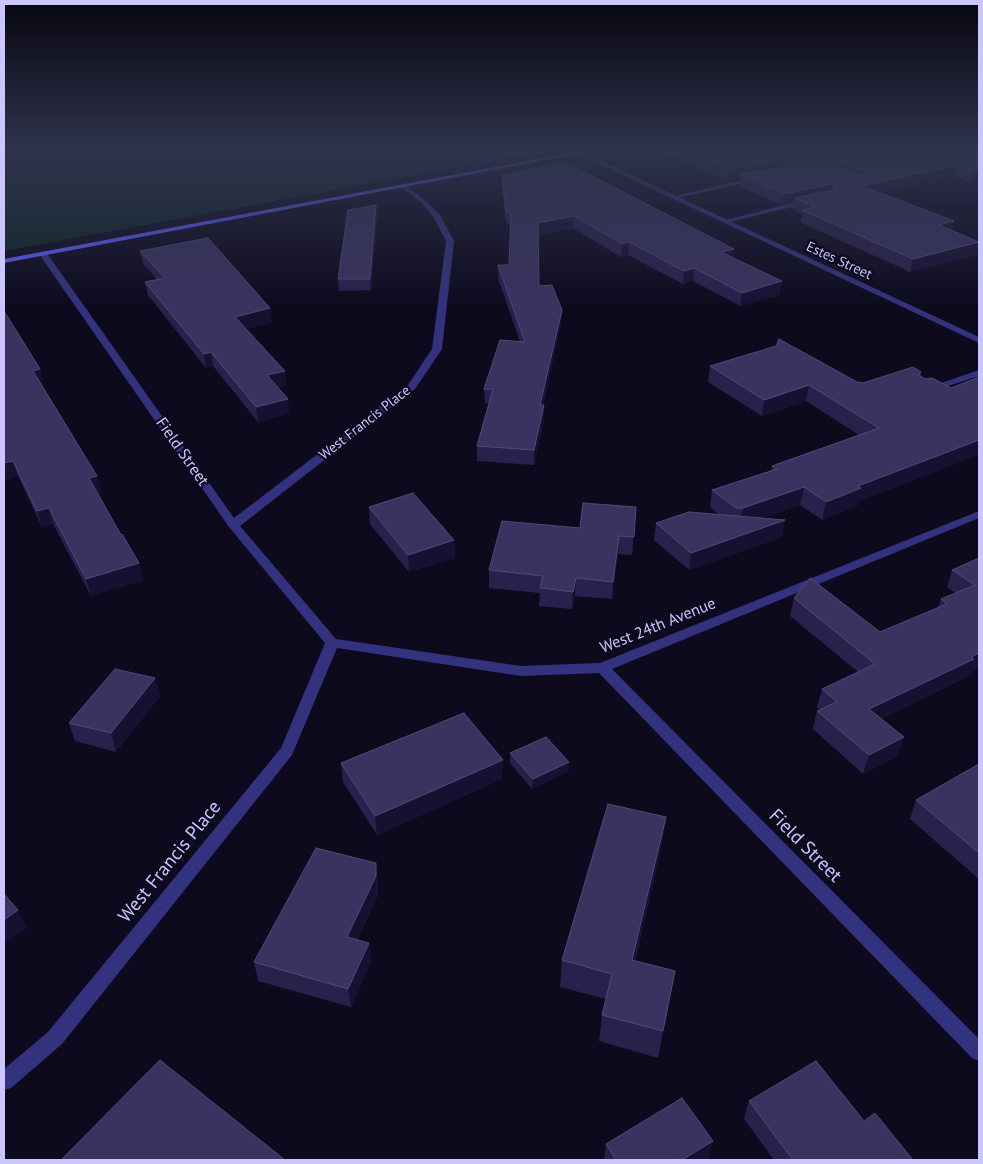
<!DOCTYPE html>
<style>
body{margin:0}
#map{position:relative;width:983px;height:1164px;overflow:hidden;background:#0d0a1d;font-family:"PT Sans",sans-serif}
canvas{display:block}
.frame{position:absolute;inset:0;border:5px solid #cbc6ff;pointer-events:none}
</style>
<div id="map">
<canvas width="983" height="1164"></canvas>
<div class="frame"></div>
</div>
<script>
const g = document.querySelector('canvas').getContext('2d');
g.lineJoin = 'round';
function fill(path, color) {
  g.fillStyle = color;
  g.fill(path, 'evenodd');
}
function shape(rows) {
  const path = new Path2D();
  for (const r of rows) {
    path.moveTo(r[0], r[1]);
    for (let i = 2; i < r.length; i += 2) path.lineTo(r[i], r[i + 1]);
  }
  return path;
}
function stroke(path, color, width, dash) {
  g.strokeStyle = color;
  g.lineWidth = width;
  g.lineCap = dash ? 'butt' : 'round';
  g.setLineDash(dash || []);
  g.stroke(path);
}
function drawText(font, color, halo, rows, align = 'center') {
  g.font = font + ' "PT Sans",sans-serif';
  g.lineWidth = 4.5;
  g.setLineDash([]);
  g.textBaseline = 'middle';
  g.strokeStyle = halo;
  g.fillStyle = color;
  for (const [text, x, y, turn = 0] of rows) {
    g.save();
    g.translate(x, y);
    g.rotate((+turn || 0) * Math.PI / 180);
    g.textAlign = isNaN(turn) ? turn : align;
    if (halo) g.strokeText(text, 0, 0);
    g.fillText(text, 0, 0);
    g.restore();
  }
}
const green = shape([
 [4,148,563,148,4,251]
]);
const lane = shape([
 [756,177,758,178,758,180,673,199,670,197,756,177],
 [810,201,812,202,812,204,788,208,725,223,721,221,788,204,810,201],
 [979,370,979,376,929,392,924,389,979,370]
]);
const street = shape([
 [578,152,582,152,979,337,979,343,578,154,578,152],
 [401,185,405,185,426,201,440,215,454,241,442,349,415,389,240,526,336,639,521,666,600,663,979,511,979,518,612,669,979,1039,979,1061,972,1058,599,673,521,676,337,648,292,755,62,1044,11,1088,4,1090,4,1069,48,1032,281,748,325,643,229,527,39,254,46,252,234,518,408,385,432,349,446,241,433,216,422,203,401,187,401,185]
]);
const secondary = shape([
 [597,148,609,148,4,263,4,259,597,148]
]);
const wall = shape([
 [668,148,979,148,979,179,969,182,954,176,880,193,951,230,977,255,910,272,800,222,802,214,793,210,794,203,782,205,739,186,740,178,727,181,667,154],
 [502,175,733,258,780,295,740,306,693,281,683,284,628,255,621,257,573,228,538,235,539,286,562,310,561,323,543,405,544,405,544,420,534,465,477,461,477,446,489,403,485,403,484,389,520,342,498,278,498,265,509,265,510,225,506,223,502,186],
 [376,205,377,215,371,290,339,291,338,279],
 [140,251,270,308,272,322,246,329,287,385,278,388,290,413,258,422,213,366,206,368,148,295,145,282,157,279,143,264],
 [4,311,44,384,41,384,97,476,101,492,97,493,143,580,91,596,53,524,42,527,18,476,4,480],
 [710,366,863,383,921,372,920,376,858,502,857,506,822,520,800,505,763,518,782,537,689,570,654,540,656,523,718,514,710,507,712,490,771,471,772,466,859,435,806,401,762,416,708,382],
 [369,507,454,540,455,558,409,572,370,524],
 [636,507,632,555,618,554,612,599,575,596,572,609,539,606,540,593,489,588,489,570,580,528],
 [979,558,979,668,969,673,967,677,881,719,898,756,863,774,813,729,817,711,820,710,817,707,822,689,858,672,790,616,794,598,880,632,938,607,941,599,955,593,947,587,952,570],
 [155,678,160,696,116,752,75,741,69,723],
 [510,753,569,762,569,771,532,789,510,763],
 [341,763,502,779,377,835,343,782],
 [979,764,979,879,910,819,916,800],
 [666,817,662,844,635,961,675,971,658,1058,599,1041,602,1015,606,999,560,987,562,960],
 [378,881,378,895,357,940,369,943,371,962,351,1007,258,981,254,962],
 [749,1101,864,1121,913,1160,774,1160,744,1119],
 [606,1144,708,1159,706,1160,604,1160]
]);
const shadedWall = shape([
 [787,159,785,170,740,174,740,178,727,181,729,169],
 [957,165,954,176,860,197,862,186],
 [979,169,979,179,969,182,972,171],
 [832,184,830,195,795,198,794,203,782,205,784,194],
 [376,205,377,215,371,290,370,279],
 [574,216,573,228,538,236,538,223],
 [954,221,951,233,939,225],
 [629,242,628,255,621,257,622,244],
 [979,242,979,247,977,255,910,272,913,259],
 [734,249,732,261,721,252],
 [694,268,693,281,683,284,684,271],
 [782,281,780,295,740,306,742,293],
 [270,308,272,322,237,331,235,317],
 [562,310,561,323,539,420,540,405],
 [211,352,213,366,206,368,204,354],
 [40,369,44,384,37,385,33,371],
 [285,371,287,385,269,390,267,375],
 [809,385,806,401,762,416,764,400],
 [288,399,290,413,258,422,256,407],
 [544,405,544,420,534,465,534,450],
 [979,440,979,455,858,502,857,506,822,520,826,502,858,486],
 [13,461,18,476,4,480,4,463],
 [97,476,101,492,93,494,89,478],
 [804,487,800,505,740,526,743,508],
 [49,508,53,524,42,527,37,511],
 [785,520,782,537,689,570,691,553],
 [619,536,618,554,612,599,613,582],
 [454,540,455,558,409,572,408,555],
 [139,563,143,580,91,596,86,579],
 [576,578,575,596,572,609,573,592],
 [979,653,979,668,969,673,967,677,864,727,869,709],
 [155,678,160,696,116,752,111,733],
 [904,737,898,756,863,774,869,755],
 [503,760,502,779,377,835,375,816],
 [569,762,569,771,532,789,533,779],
 [666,817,662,844,628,987,632,960],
 [376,863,378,881,378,895,349,956,347,937],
 [18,910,27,928,4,944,4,920],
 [369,943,371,962,351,1007,348,989],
 [675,971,670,998,658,1058,663,1031],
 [713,1141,708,1159,706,1160,682,1160]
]);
const building = shape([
 [680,148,979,148,979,169,972,171,957,165,862,186,954,221,939,225,979,242,913,259,802,210,815,207,795,198,834,190,836,187,832,184,784,194,740,174,787,167,836,168,863,176,867,174,867,171,837,160,787,159,729,169,680,148],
 [565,162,734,249,721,252,782,281,742,293,694,268,684,271,629,242,622,244,574,216,538,223,539,286,552,285,562,310,540,405,544,405,534,450,477,446,493,389,484,389,500,340,525,342,498,265,509,265,511,213,506,211,502,175,565,162],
 [376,205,370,279,338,279,348,210,376,205],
 [208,238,270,308,235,317,285,371,267,375,288,399,256,407,211,352,204,354,145,282,165,278,140,251,208,238],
 [4,311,40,369,33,371,97,476,89,478,121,535,122,534,139,563,86,579,49,508,37,511,13,461,4,463,4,311],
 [779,339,857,382,863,383,913,367,921,372,919,375,925,379,932,378,951,388,979,377,979,440,858,486,861,488,826,502,804,487,743,508,736,508,712,490,777,469,772,466,879,428,809,385,764,400,710,366,776,346,779,339],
 [413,493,454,540,408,555,369,507,413,493],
 [583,503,636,507,634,537,619,536,613,582,576,578,573,592,540,588,543,576,489,570,502,521,580,528,583,503],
 [689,512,785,520,691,553,656,523,689,512],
 [979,558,979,653,971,657,974,659,869,709,904,737,869,755,817,711,837,702,822,689,875,664,794,598,810,578,880,632,947,604,941,599,975,585,952,570,979,558],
 [115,669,155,678,111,733,69,723,115,669],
 [464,713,503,760,375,816,341,763,464,713],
 [546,737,569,762,533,779,510,753,546,737],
 [979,764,979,853,916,800,979,764],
 [608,804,666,817,632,960,675,971,663,1031,602,1015,612,974,562,960,608,804],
 [316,848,376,863,376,876,347,937,369,943,348,989,254,962,316,848],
 [4,894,18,910,4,920,4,894],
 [160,1060,285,1160,61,1160,160,1060],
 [816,1061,864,1121,875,1113,913,1160,793,1160,749,1101,816,1061],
 [682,1098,713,1141,682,1160,616,1160,606,1144,682,1098]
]);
const farStreetnames = [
 ["Estes Street",839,261,25],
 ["West Francis Place",365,423,-38]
];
const streetNames = [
 ["Field Street",182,452,55],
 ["West 24th Avenue",658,626,-22]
];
const nearStreetnames = [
 ["Field Street",805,846,45],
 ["West Francis Place",170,862,-51]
];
fill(green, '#0d2725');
fill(lane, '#33327f');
fill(street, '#33327f');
fill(secondary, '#5d5eff');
fill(wall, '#28214c');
fill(shadedWall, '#161131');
fill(building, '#3a3360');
stroke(building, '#504a79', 1);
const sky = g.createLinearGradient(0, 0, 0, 311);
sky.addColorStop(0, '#070610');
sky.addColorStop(0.48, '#2f334c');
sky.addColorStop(1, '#2f334c00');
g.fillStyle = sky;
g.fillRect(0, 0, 983, 311);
drawText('14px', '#cbc6ff', '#0d0a1d', farStreetnames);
drawText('16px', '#cbc6ff', '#0d0a1d', streetNames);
drawText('19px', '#cbc6ff', '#0d0a1d', nearStreetnames);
</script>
